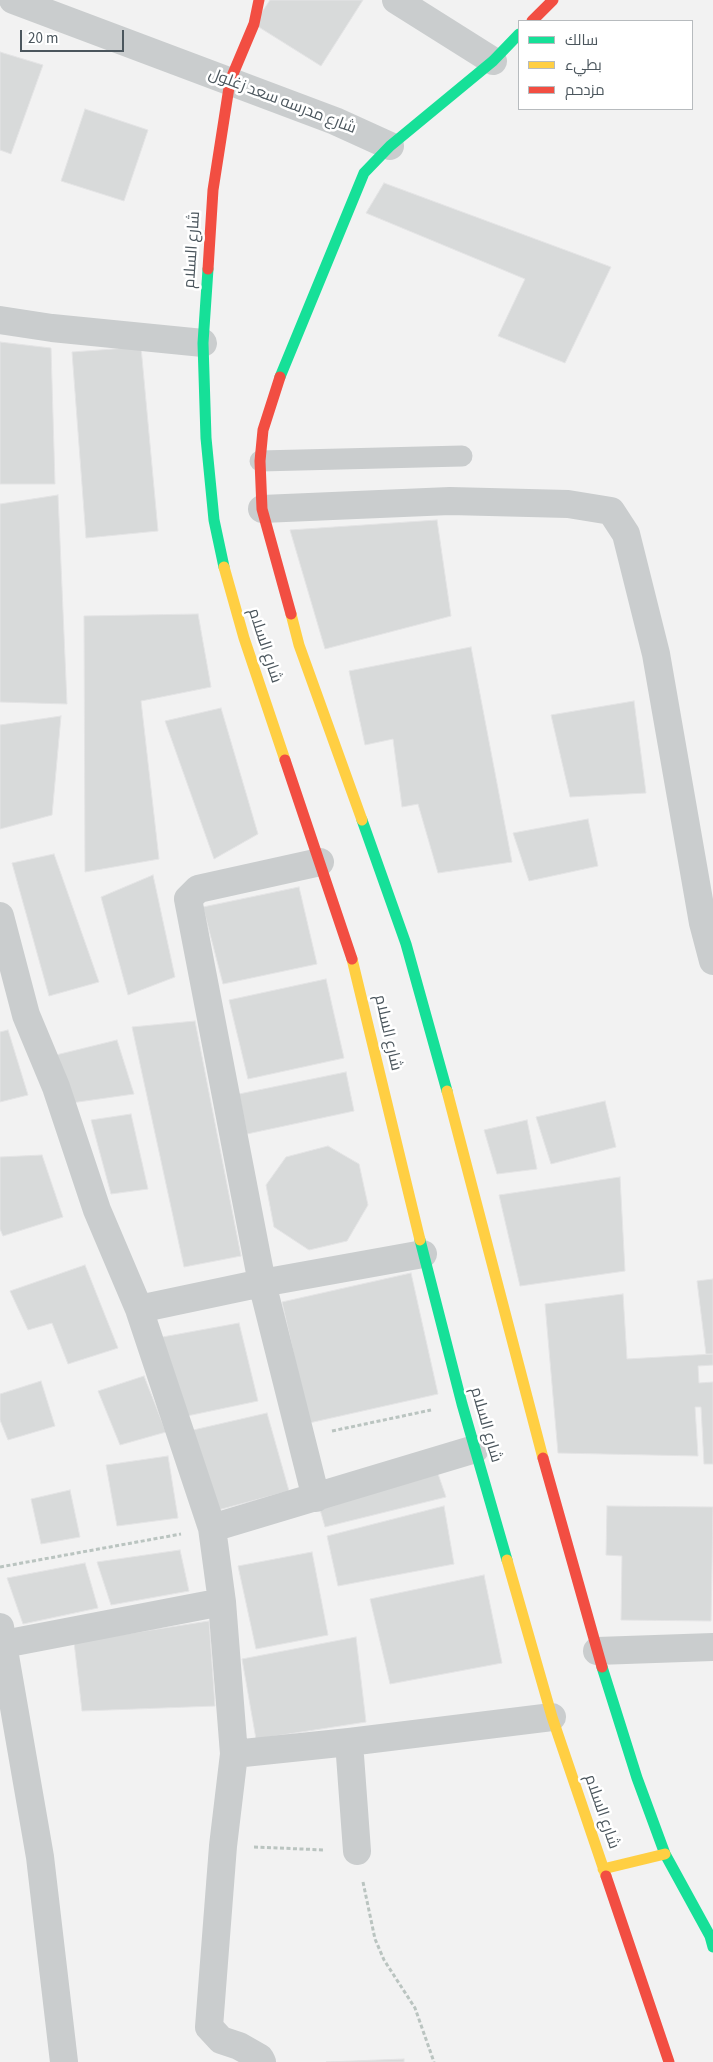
<!DOCTYPE html>
<meta charset="utf-8">
<style>
body{margin:0}
#map{position:relative;width:713px;height:2062px;overflow:hidden;background:#f2f2f2;font-family:"Source Sans 3",Cairo,sans-serif}
canvas{display:block}
.legend{position:absolute;left:518px;top:20px;width:175px;height:90px;box-sizing:border-box;background:#fff;border:1px solid #b7bbbe;margin:0;padding:6px 9px;list-style:none;font-size:15px;color:#4b565d}
.legend li{display:flex;align-items:center;gap:10px;height:25px}
.legend b{width:25px;border:1px solid #b7bbbe}
.scale{position:absolute;left:20px;top:30px;width:104px;height:22px;box-sizing:border-box;border:2px solid #4b565d;border-top:0;padding-left:6px;font-size:15px;line-height:18px;white-space:nowrap;color:#4b565d;-webkit-text-stroke:4px #fff;paint-order:stroke}
</style>
<div id="map">
<canvas width="713" height="2062"></canvas>
<ul class="legend">
<li><b style="height:6px;background:#16e098"></b>سالك</li>
<li><b style="height:6px;background:#ffcf43"></b>بطيء</li>
<li><b style="height:6px;background:#f24e42"></b>مزدحم</li>
</ul>
<div class="scale">20 m</div>
</div>
<script>
const g = document.querySelector('canvas').getContext('2d');
g.lineJoin = 'round';
function fill(path, color) {
  g.fillStyle = color;
  g.fill(path, 'evenodd');
}
function shape(rows) {
  const path = new Path2D();
  for (const r of rows) {
    path.moveTo(r[0], r[1]);
    for (let i = 2; i < r.length; i += 2) path.lineTo(r[i], r[i + 1]);
  }
  return path;
}
function stroke(path, color, width, dash) {
  g.strokeStyle = color;
  g.lineWidth = width;
  g.lineCap = dash ? 'butt' : 'round';
  g.setLineDash(dash || []);
  g.stroke(path);
}
function drawText(font, color, halo, rows, align = 'center') {
  g.font = font + ' "Source Sans 3",Cairo,sans-serif';
  g.lineWidth = 5;
  g.setLineDash([]);
  g.textBaseline = 'middle';
  g.strokeStyle = halo;
  g.fillStyle = color;
  for (const [text, x, y, turn = 0] of rows) {
    g.save();
    g.translate(x, y);
    g.rotate((+turn || 0) * Math.PI / 180);
    g.textAlign = isNaN(turn) ? turn : align;
    if (halo) g.strokeText(text, 0, 0);
    g.fillText(text, 0, 0);
    g.restore();
  }
}
const building = shape([
 [270,0,363,0,321,66,254,24,270,0],
 [0,52,43,65,11,154,0,150,0,52],
 [85,109,148,130,124,201,61,181,85,109],
 [384,183,611,267,565,363,498,336,525,279,366,213,384,183],
 [0,342,51,348,55,484,0,484,0,342],
 [141,347,158,531,86,538,72,352,141,347],
 [58,495,67,704,0,702,0,504,58,495],
 [437,520,451,616,325,649,290,530,437,520],
 [198,614,211,687,141,701,159,859,85,872,84,616,198,614],
 [471,647,512,862,438,873,418,804,402,807,393,739,365,745,349,671,471,647],
 [634,701,646,793,570,797,551,715,634,701],
 [221,708,258,834,214,859,165,721,221,708],
 [61,716,52,815,0,829,0,725,61,716],
 [588,819,598,866,529,881,513,833,588,819],
 [54,854,99,982,49,996,12,863,54,854],
 [153,875,175,977,128,995,101,897,153,875],
 [299,887,317,964,223,984,203,907,299,887],
 [326,979,344,1058,248,1079,229,1000,326,979],
 [195,1021,241,1256,184,1267,132,1027,195,1021],
 [8,1030,28,1095,0,1102,0,1032,8,1030],
 [117,1040,134,1094,71,1103,56,1055,117,1040],
 [346,1072,354,1111,247,1134,239,1094,346,1072],
 [605,1101,616,1147,551,1164,536,1117,605,1101],
 [131,1114,148,1189,111,1194,91,1120,131,1114],
 [527,1120,537,1169,497,1174,484,1130,527,1120],
 [328,1146,359,1164,368,1205,347,1241,309,1250,274,1227,266,1185,286,1157,328,1146],
 [42,1155,63,1217,3,1236,0,1229,0,1157,42,1155],
 [620,1177,625,1271,520,1286,499,1195,620,1177],
 [85,1265,118,1348,68,1364,52,1323,28,1330,10,1291,85,1265],
 [411,1273,438,1394,309,1423,282,1302,411,1273],
 [713,1279,713,1354,706,1354,697,1281,713,1279],
 [623,1294,627,1359,713,1354,713,1365,698,1366,699,1383,713,1382,713,1464,704,1464,701,1407,695,1407,698,1456,558,1453,545,1304,623,1294],
 [239,1323,258,1401,187,1416,157,1338,239,1323],
 [144,1376,166,1432,120,1445,98,1391,144,1376],
 [41,1381,55,1426,8,1440,0,1420,0,1394,41,1381],
 [267,1413,289,1491,218,1510,189,1431,267,1413],
 [168,1456,178,1518,117,1526,106,1465,168,1456],
 [436,1468,446,1497,325,1527,319,1506,436,1468],
 [70,1490,80,1537,41,1544,31,1499,70,1490],
 [444,1506,454,1564,338,1586,327,1536,444,1506],
 [607,1506,713,1507,711,1621,621,1620,622,1556,606,1555,607,1506],
 [180,1550,189,1591,111,1605,97,1562,180,1550],
 [312,1552,328,1635,256,1649,238,1566,312,1552],
 [85,1563,98,1608,23,1624,7,1578,85,1563],
 [484,1575,502,1663,390,1684,370,1599,484,1575],
 [209,1621,215,1706,82,1711,74,1642,209,1621],
 [356,1637,366,1722,256,1739,242,1659,356,1637],
 [404,2059,404,2062,326,2062,404,2059]
]);
const path = shape([
 [332,1431,431,1410],
 [0,1567,181,1534],
 [254,1847,325,1850],
 [363,1882,375,1939,384,1960,415,2008,434,2062]
]);
const lane = shape([
 [260,461,462,456]
]);
const street = shape([
 [13,0,335,121,390,146],
 [396,0,493,61],
 [0,320,52,328,203,343],
 [262,509,450,501,568,504,611,511,626,534,656,654,703,923,713,961],
 [0,916,26,1015,56,1087,97,1210,139,1309,262,1283,423,1254],
 [139,1309,212,1528,222,1602,234,1754,223,1846,209,2027,221,2040,239,2046,260,2058,262,2062],
 [316,1498,262,1283,188,899,198,889,320,862],
 [212,1528,475,1449],
 [0,1627,40,1857,64,2062],
 [4,1644,222,1602],
 [597,1651,713,1647],
 [349,1742,357,1851],
 [234,1754,349,1742,552,1717]
]);
const fast = shape([
 [208,269,203,343,206,438,214,520,224,567],
 [280,377,364,173,390,146,493,61,519,34],
 [362,820,406,944,447,1091],
 [420,1240,462,1404,507,1560],
 [602,1667,637,1778,665,1854,710,1936,713,1947]
]);
const slow = shape([
 [224,567,244,638,285,760],
 [291,614,299,645,362,820],
 [352,959,420,1240],
 [447,1091,543,1458],
 [507,1560,552,1717,606,1876],
 [603,1869,665,1854]
]);
const jam = shape([
 [532,21,553,0],
 [208,269,213,190,230,81,254,24,259,0],
 [280,377,263,430,260,461,262,509,291,614],
 [285,760,352,959],
 [543,1458,602,1667],
 [606,1876,669,2062]
]);
const streetNames = [
 ["شارع مدرسه سعد زغلول",282,102,21],
 ["شارع السلام",193,250,-86],
 ["شارع السلام",264,646,72],
 ["شارع السلام",387,1033,77],
 ["شارع السلام",485,1425,74],
 ["شارع السلام",601,1812,71]
];
fill(building, '#d8dada');
stroke(building, '#e4e4e5', 1);
stroke(path, '#bac4c0', 3, [4, 2.5]);
stroke(lane, '#cacdce', 21);
stroke(street, '#cacdce', 28);
stroke(fast, '#16e098', 11);
stroke(slow, '#ffcf43', 11);
stroke(jam, '#f24e42', 11);
drawText('16px', '#4b565d', '#fff', streetNames);
</script>
